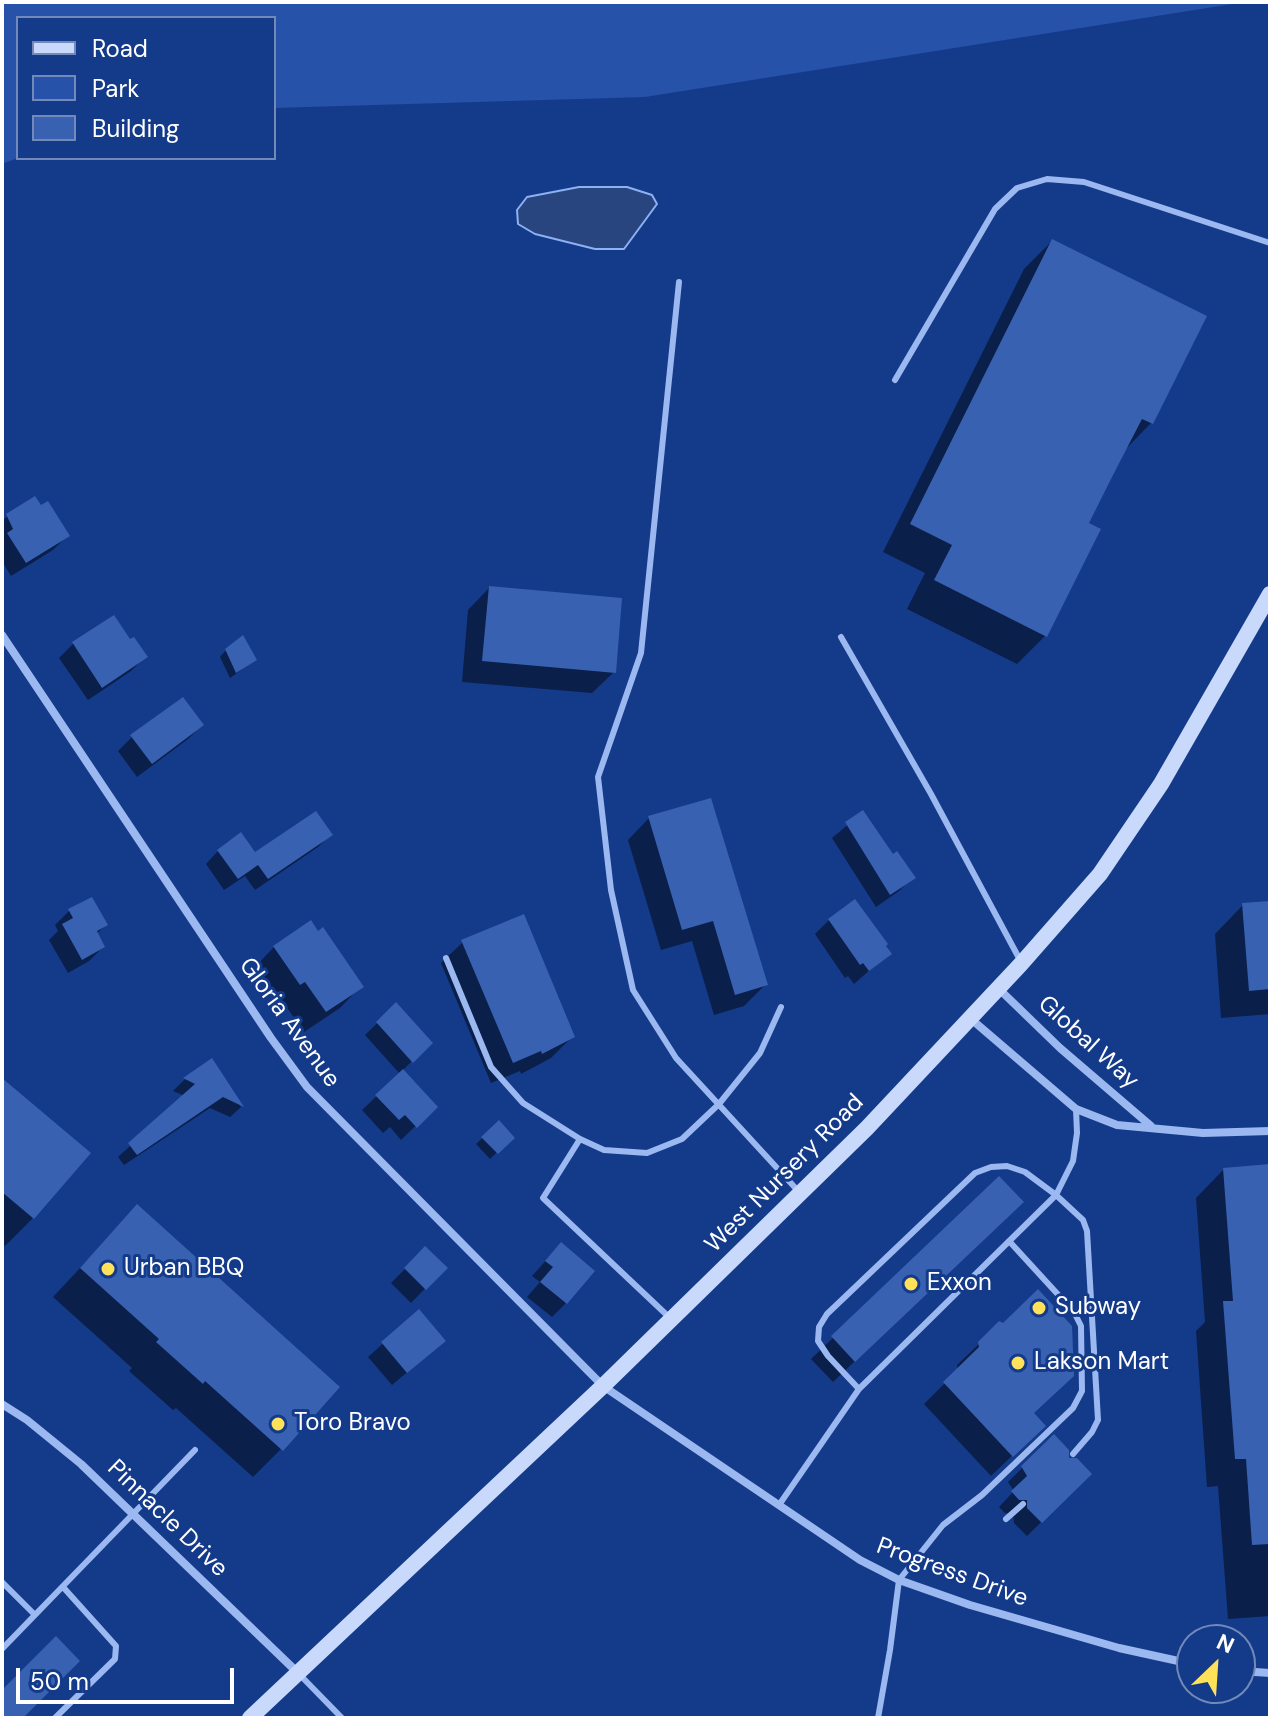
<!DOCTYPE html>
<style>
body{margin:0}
#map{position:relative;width:1272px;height:1720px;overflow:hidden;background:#143a8a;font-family:"DM Sans",sans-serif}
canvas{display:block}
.frame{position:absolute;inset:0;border:4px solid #fff;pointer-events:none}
.legend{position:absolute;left:16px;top:16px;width:260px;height:144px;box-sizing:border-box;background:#143a8a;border:2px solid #7289b9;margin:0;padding:10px 14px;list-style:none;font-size:24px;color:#fff}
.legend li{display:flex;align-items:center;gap:16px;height:40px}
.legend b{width:40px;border:2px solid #7289b9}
.north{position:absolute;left:1176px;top:1624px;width:80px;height:80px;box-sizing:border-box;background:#143a8a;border:2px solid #7289b9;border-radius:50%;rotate:25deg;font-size:22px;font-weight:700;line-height:32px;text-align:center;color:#fff}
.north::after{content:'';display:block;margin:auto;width:28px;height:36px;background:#ffe25a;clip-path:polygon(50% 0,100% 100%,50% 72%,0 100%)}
.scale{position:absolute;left:16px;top:1668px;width:218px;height:36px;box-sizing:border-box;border:4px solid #fff;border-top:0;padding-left:10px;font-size:24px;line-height:28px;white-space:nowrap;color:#fff;-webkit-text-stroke:6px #143a8a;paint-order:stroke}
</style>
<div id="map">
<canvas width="1272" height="1720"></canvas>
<div class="frame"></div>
<ul class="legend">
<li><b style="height:10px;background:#c9d9fb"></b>Road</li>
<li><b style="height:22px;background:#2652a9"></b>Park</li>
<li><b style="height:22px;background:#3861b2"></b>Building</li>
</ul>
<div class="north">N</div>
<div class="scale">50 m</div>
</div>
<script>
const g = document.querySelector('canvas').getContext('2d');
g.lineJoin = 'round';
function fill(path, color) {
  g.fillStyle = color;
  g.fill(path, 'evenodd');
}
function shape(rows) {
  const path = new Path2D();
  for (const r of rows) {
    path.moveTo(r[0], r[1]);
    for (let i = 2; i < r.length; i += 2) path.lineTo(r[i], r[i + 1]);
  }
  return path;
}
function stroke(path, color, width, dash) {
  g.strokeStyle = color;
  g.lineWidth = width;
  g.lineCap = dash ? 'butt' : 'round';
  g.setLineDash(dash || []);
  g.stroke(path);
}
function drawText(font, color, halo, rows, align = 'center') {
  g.font = font + ' "DM Sans",sans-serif';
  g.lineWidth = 6;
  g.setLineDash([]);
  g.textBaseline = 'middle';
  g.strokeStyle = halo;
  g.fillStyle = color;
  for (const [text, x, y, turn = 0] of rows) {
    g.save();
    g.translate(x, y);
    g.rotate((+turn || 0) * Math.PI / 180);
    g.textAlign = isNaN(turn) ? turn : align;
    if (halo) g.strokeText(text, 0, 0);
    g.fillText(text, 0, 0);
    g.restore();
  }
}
const green = shape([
 [2,2,1245,2,645,97,274,108,274,18,18,18,18,158,2,164]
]);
const water = shape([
 [579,187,627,187,652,195,657,204,624,249,595,249,535,234,518,224,517,210,527,197,579,187]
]);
const shadow = shape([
 [1052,241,1204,317,1151,423,1123,452,1087,524,1045,636,1017,664,907,609,925,573,883,552,1024,269],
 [8,516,67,536,53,550,11,576,2,561,2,521],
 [489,588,614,672,592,693,462,682,468,610],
 [113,618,130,642,145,657,131,671,88,700,59,658,73,644],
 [226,650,255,660,230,678,220,657],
 [202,725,188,739,137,777,118,751,132,737],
 [863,812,893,856,913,877,899,891,876,907,832,838],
 [649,818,765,985,744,1006,714,1015,692,941,661,950,628,840],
 [330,835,318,847,255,890,245,876,224,890,206,864,218,851,255,855],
 [1270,903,1270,1014,1221,1018,1215,934,1243,905],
 [69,911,106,925,96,934,103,947,89,961,68,973,49,940,58,931,55,925],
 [829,920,884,946,889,953,854,984,848,976,845,978,815,934],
 [310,923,361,986,340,1008,304,1032,283,1002,278,1005,253,969,274,947],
 [463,942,573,1036,551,1058,521,1074,520,1071,491,1083,441,963],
 [396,1005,430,1043,402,1071,435,1107,401,1140,390,1127,383,1133,362,1110,400,1074,365,1035],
 [212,1061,241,1107,230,1117,210,1108,124,1165,118,1157,185,1096,173,1091,184,1080],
 [2,1081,33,1218,5,1246,2,1243],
 [499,1122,512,1137,490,1159,476,1144],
 [1270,1166,1270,1616,1228,1619,1218,1486,1207,1487,1196,1331,1205,1322,1196,1198,1224,1169],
 [999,1179,1000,1223,833,1382,811,1359],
 [137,1207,281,1449,253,1477,176,1408,173,1410,129,1371,132,1368,53,1297],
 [561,1244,566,1303,552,1317,527,1297,540,1282,532,1276],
 [425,1249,445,1268,411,1303,391,1283],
 [418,1312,444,1341,392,1385,368,1357],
 [1004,1326,1032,1414,1043,1426,991,1476,924,1404,958,1370,957,1365,979,1344],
 [1054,1437,1067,1460,1090,1474,1027,1536,1014,1523,1013,1513,1005,1513,999,1507,1014,1491,1008,1482]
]);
const building = shape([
 [1052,239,1207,316,1153,424,1142,419,1112,477,1089,523,1101,529,1047,637,934,580,952,545,910,524],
 [35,496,41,505,48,501,70,536,26,563,7,533,13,529,6,514],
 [489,586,622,598,616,673,482,661],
 [114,615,130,639,134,637,148,657,102,688,72,642],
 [243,635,257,660,236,673,225,649],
 [183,697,204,725,152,764,130,735],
 [711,798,768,985,735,995,713,921,682,930,648,816],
 [863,810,893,854,897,851,916,878,890,895,845,822],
 [316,811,333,835,268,879,258,865,238,879,217,850,241,832,255,852],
 [92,897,108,925,97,931,105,947,82,960,62,924,73,918,68,909],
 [855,899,888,944,886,946,892,954,869,971,863,963,860,965,828,919],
 [1270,901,1270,989,1249,991,1242,903],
 [524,914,575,1037,542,1054,541,1051,513,1063,461,940],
 [311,920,318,931,323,927,364,987,326,1012,305,982,300,985,273,946],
 [396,1002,433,1043,413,1063,376,1022],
 [212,1058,244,1107,223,1097,137,1155,128,1143,195,1084,183,1078],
 [403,1069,438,1107,417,1128,405,1115,399,1120,375,1095],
 [2,1078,91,1153,34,1219,2,1192],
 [499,1120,515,1138,498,1154,481,1137],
 [1270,1164,1270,1544,1252,1545,1246,1459,1235,1459,1223,1301,1233,1301,1223,1168],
 [999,1176,1024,1202,855,1362,831,1336],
 [137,1204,340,1387,283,1451,205,1381,203,1384,156,1342,159,1339,80,1268],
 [561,1242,595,1271,567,1304,540,1282,553,1267,545,1261],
 [425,1246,448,1268,426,1290,404,1268],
 [1038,1289,1072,1326,1074,1376,1034,1413,1046,1426,1013,1457,943,1382,979,1347,978,1342,999,1321,1003,1323],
 [419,1309,446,1341,407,1373,381,1342],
 [1054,1434,1069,1450,1069,1458,1077,1458,1092,1474,1042,1523,1027,1508,1027,1500,1019,1500,1011,1491,1027,1476,1021,1466],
 [56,1636,80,1661,23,1718,2,1718,2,1690]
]);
const lane = shape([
 [679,282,641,653,598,777,611,890,633,990,676,1058,800,1193],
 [895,380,995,209,1017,188,1047,179,1084,182,1270,243],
 [841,637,931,794,1020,960],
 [446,958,491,1067,523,1103,580,1139,604,1150,647,1153,682,1139,719,1104,760,1053,781,1007],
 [580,1139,543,1198,670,1318],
 [859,1389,828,1356,818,1341,819,1327,827,1314,975,1173,991,1167,1007,1166,1025,1172,1056,1195,1083,1220,1087,1231,1098,1420,1092,1432,1073,1454],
 [779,1505,859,1389,1056,1195,1073,1161,1077,1133,1076,1109],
 [1006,1519,1023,1504],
 [2,1582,35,1615],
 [2,1649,195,1450],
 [300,1675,342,1718],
 [55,1718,115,1659,116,1646,63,1587],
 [878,1718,890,1650,899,1580,943,1525,982,1495,1073,1408,1082,1391,1081,1326,1074,1312,1009,1241]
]);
const street = shape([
 [2,635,271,1038,307,1087,603,1386,860,1560,899,1580,970,1605,1119,1648,1192,1664],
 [998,988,1060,1048,1151,1126],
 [971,1019,1076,1109,1117,1125,1203,1133,1270,1131],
 [2,1404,27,1420,81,1464,297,1672],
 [1240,1671,1270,1673]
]);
const secondary = shape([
 [250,1718,603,1386,867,1128,1021,964,1100,874,1161,784,1270,594]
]);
const markers = [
 [108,1269,8,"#ffe25a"],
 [911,1284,8,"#ffe25a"],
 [1039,1308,8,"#ffe25a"],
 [1018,1363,8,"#ffe25a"],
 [278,1424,8,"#ffe25a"]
];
const streetNames = [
 ["Gloria Avenue",289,1023,54],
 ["Global Way",1088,1043,42],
 ["West Nursery Road",785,1174,-45],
 ["Pinnacle Drive",167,1519,44],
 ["Progress Drive",952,1573,20]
];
const poiNames = [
 ["Urban BBQ",124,1269],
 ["Exxon",927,1284],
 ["Subway",1055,1308],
 ["Lakson Mart",1034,1363],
 ["Toro Bravo",294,1424]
];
fill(green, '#2652a9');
fill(water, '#284580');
stroke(water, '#8db1f3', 2);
fill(shadow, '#0007');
fill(building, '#3861b2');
stroke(lane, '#9bb8f0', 6);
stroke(street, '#9bb8f0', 8);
stroke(secondary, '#c9d9fb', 16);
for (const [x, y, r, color] of markers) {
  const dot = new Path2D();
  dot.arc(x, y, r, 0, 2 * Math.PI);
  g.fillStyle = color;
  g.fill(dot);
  stroke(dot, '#143a8a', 3);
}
drawText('24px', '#fff', '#143a8a', streetNames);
drawText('24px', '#fff', '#143a8a', poiNames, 'left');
</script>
